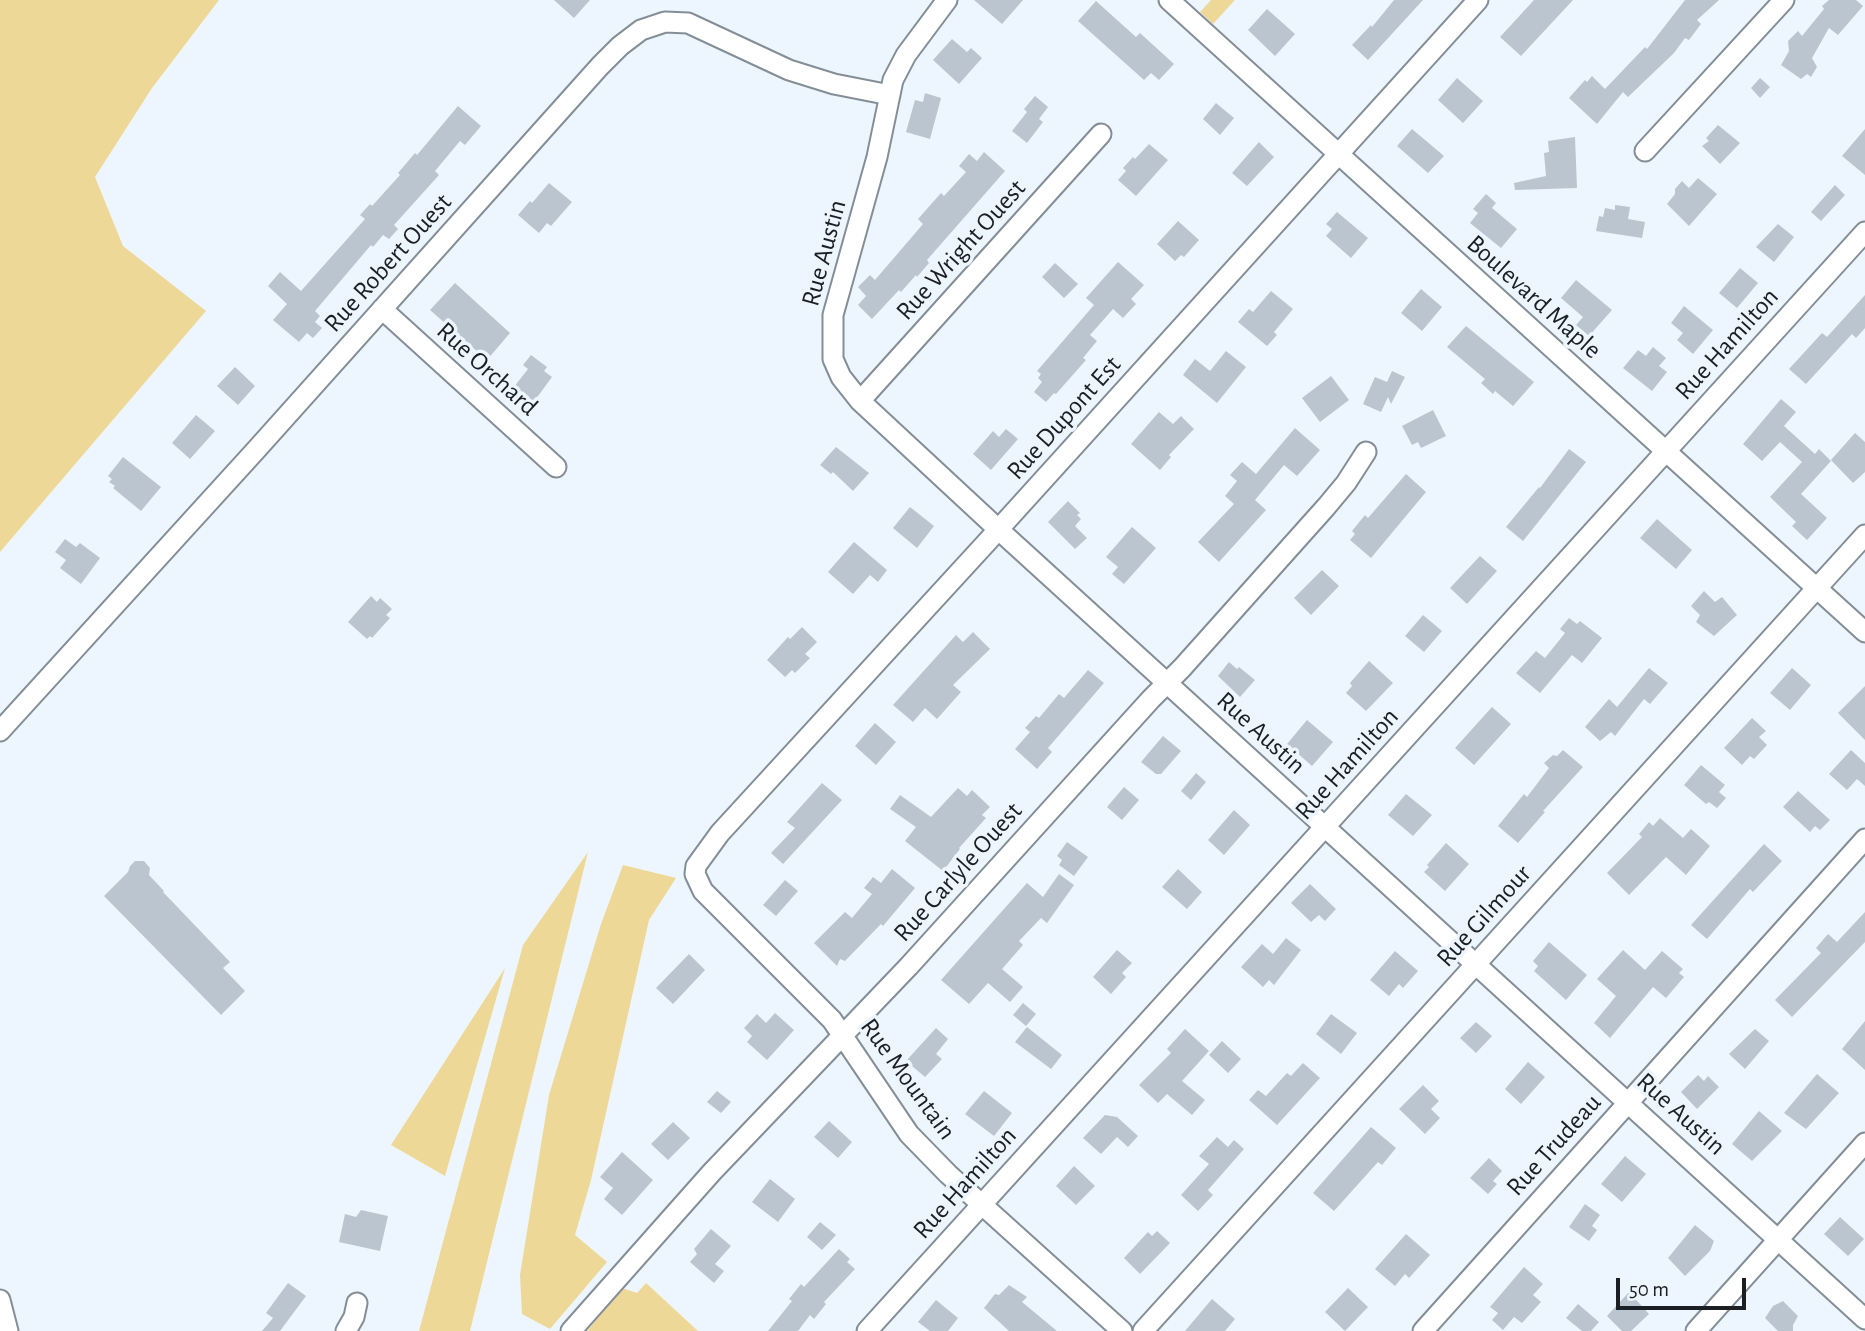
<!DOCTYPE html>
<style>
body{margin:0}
#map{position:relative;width:1865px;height:1331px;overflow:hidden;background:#edf6ff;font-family:"Alegreya Sans",sans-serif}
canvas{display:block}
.scale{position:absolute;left:1616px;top:1278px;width:130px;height:32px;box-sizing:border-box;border:4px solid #1b1f23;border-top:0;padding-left:9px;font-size:21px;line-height:24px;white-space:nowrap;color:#1b1f23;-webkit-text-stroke:5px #edf6ff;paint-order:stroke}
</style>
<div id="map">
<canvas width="1865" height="1331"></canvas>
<div class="scale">50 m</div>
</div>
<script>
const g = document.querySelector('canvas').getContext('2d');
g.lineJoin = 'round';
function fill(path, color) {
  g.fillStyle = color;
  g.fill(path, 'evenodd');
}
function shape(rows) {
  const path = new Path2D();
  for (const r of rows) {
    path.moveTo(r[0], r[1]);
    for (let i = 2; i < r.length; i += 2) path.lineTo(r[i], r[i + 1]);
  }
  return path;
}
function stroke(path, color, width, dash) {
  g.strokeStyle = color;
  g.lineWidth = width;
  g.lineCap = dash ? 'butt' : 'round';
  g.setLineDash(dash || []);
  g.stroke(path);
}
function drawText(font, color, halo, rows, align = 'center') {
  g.font = font + ' "Alegreya Sans",sans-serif';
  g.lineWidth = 7;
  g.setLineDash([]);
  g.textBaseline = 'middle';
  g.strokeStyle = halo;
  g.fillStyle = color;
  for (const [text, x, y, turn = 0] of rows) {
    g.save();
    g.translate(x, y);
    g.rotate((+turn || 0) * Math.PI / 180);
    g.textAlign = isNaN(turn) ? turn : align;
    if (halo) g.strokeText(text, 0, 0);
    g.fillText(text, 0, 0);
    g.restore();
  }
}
const green = shape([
 [0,0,219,0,152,88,95,177,123,246,206,311,0,552],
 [1211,0,1235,0,1213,24,1200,12],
 [588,852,470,1331,419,1331,523,945],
 [623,865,676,878,649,920,591,1180,575,1235,607,1262,550,1329,522,1314,520,1275,549,1095,601,924],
 [505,968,445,1176,391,1145],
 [646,1283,698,1331,587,1331,622,1288,637,1293]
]);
const building = shape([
 [554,0,590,0,574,18],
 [974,0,1023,0,1002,24],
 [1394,0,1423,0,1368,60,1352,45,1371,25,1372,27],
 [1534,0,1573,0,1521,56,1500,37],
 [1685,0,1719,0,1697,20,1701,24,1689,40,1685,38,1674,53,1628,97,1623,92,1597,124,1569,98,1585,80,1587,82,1592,76,1605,89,1645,47,1647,49],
 [1829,0,1856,0,1863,6,1838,35,1829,28,1812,58,1817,67,1811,77,1807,74,1801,79,1781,65,1789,51,1788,41,1798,31,1802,36,1824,9,1822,6],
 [1096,1,1136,37,1140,33,1174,64,1159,80,1151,73,1144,80,1078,21],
 [1267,9,1295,34,1275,56,1248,30],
 [952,39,967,52,971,48,982,58,959,84,933,60],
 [1457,78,1483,101,1463,123,1438,100],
 [1760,78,1770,87,1760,98,1751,88],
 [925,93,941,98,930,139,906,132,915,100,923,102],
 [1035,96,1048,107,1039,119,1043,122,1027,143,1012,131,1027,112,1024,109],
 [1216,103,1234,118,1220,135,1203,119],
 [458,106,481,126,465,145,460,141,435,171,439,175,394,225,398,229,389,239,383,235,373,247,371,245,315,311,320,316,315,322,322,328,313,338,307,333,299,342,273,320,287,304,268,286,280,272,301,291,365,219,360,215,370,204,372,206,400,175,398,173,415,153,417,155],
 [1718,125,1740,143,1720,164,1702,146,1709,141,1706,138],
 [1412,129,1444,156,1428,173,1397,146],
 [1865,129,1865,175,1842,156],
 [1575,137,1577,188,1515,190,1514,183,1546,176,1544,153,1549,152,1548,141],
 [1259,142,1274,157,1247,186,1232,173],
 [1149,144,1168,160,1136,196,1118,180,1126,171,1123,168,1133,157,1135,159],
 [984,152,1005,171,927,260,929,263,917,277,916,275,901,292,899,290,872,319,858,305,866,296,858,287,870,275,875,280,923,224,918,219,941,193,944,196,966,172,959,166,969,154,977,161],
 [1698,178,1717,194,1689,226,1667,204,1675,194,1675,189,1682,181,1689,188],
 [549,183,572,202,551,226,547,223,539,233,518,215,530,201,532,203],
 [1835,185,1845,195,1821,221,1811,212],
 [1486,194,1496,203,1492,208,1517,229,1501,248,1470,223,1478,213,1473,209],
 [1615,205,1630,207,1628,219,1645,222,1642,238,1596,231,1599,216,1603,217,1605,208,1615,210],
 [1337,212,1368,238,1351,258,1326,236,1332,229,1326,224],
 [1178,221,1199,240,1184,257,1181,255,1175,261,1157,244],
 [1778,224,1794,237,1774,262,1756,247],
 [1118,262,1144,285,1131,299,1136,304,1123,318,1113,309,1090,335,1097,341,1083,358,1086,360,1056,394,1054,393,1046,402,1034,392,1042,382,1038,378,1041,374,1037,371,1094,305,1086,298],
 [1055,263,1078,284,1064,298,1042,277],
 [1740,268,1758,283,1737,308,1719,293],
 [1576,280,1612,310,1589,336,1576,325,1583,317,1561,298],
 [455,283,510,333,487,360,430,310],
 [1421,289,1442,307,1422,331,1401,313],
 [1271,291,1293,309,1274,332,1277,335,1267,346,1238,322,1249,309,1253,312],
 [1865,295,1865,328,1856,338,1852,334,1806,384,1789,369,1822,333,1827,337],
 [1684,306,1713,330,1693,354,1677,340,1683,333,1671,323],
 [1466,326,1534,382,1513,406,1495,391,1493,394,1481,383,1485,379,1447,347],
 [1653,347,1666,358,1659,366,1667,372,1652,391,1623,368,1638,350,1646,356],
 [1226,351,1246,367,1217,403,1183,375,1195,359,1210,371],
 [531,355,547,367,544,371,552,377,530,407,510,392,528,369,523,365],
 [235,367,255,386,238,405,217,386],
 [1392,371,1405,377,1391,404,1388,397,1381,412,1363,404,1375,377,1387,382],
 [1331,376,1349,400,1320,422,1302,398],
 [1781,399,1796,412,1784,426,1815,454,1819,449,1831,461,1801,494,1827,518,1807,540,1792,526,1796,522,1770,497,1802,462,1780,442,1762,461,1743,444],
 [1433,410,1446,436,1421,448,1418,442,1412,445,1402,426],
 [1159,412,1173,424,1181,416,1194,429,1169,455,1171,457,1160,470,1131,444],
 [196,415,215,431,190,459,172,443],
 [1295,428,1320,450,1297,476,1284,465,1255,500,1266,510,1219,562,1198,542,1234,504,1225,496,1237,481,1230,475,1242,462,1256,474],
 [1006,429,1018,439,991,470,973,454,993,431,999,437],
 [1855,433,1865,442,1865,472,1853,483,1831,460],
 [836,447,869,473,853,491,833,472,831,474,820,465],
 [1569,449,1586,462,1523,541,1506,527,1539,487,1540,488],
 [123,457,161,487,141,511,113,488,115,486,109,482,112,479,108,476],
 [1406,474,1426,492,1371,558,1350,540,1355,534,1352,531,1365,515,1368,518],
 [1068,501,1080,513,1077,515,1081,519,1075,526,1087,538,1075,549,1048,522],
 [910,507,934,526,917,548,893,528],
 [1657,519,1692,550,1676,569,1640,538],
 [1132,527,1156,548,1124,584,1112,574,1118,567,1106,557],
 [65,539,76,547,80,543,100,558,81,584,60,568,66,560,55,552],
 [854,542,887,570,878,582,870,575,853,594,828,572],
 [1480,556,1497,571,1467,604,1450,588],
 [1322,570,1339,586,1311,615,1294,598],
 [1704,591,1715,602,1722,597,1737,615,1714,636,1696,622,1700,615,1691,606],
 [371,596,377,602,380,598,392,609,386,615,390,618,372,638,370,636,367,639,348,622],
 [1423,615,1442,631,1424,652,1405,636],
 [1569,618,1577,624,1580,621,1602,638,1582,663,1572,655,1540,693,1516,673,1536,651,1545,658,1565,633,1560,629],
 [802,627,817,642,805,654,810,658,795,673,792,670,785,677,767,660,788,637,790,639],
 [973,632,990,649,953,685,961,692,937,719,925,708,913,722,893,705,956,635,963,642],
 [1369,661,1393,683,1366,711,1346,693,1352,686,1350,683],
 [1229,662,1237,669,1239,667,1255,680,1240,697,1218,676],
 [1649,668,1668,683,1650,704,1644,699,1615,736,1611,732,1600,741,1585,727,1609,699,1617,707],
 [1792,668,1811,685,1790,710,1770,693],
 [1088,670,1104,683,1048,748,1052,752,1037,769,1015,749,1030,732,1025,728,1036,716,1039,718,1059,694,1064,698],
 [1865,686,1865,740,1838,713],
 [1492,707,1511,724,1474,765,1455,748],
 [1752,718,1766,731,1759,737,1767,745,1754,759,1750,756,1742,765,1724,748],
 [1307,720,1333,742,1312,766,1287,744],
 [875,723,896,742,876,765,855,746],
 [1163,736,1181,751,1161,774,1156,774,1141,762],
 [1563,750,1583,767,1543,811,1545,812,1518,843,1498,826,1524,794,1527,797,1549,768,1544,763,1553,755,1557,756],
 [1851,750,1865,763,1865,786,1857,779,1847,790,1829,774],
 [1701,765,1725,785,1719,792,1726,798,1717,808,1709,802,1706,804,1684,785],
 [1196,773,1206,782,1191,800,1181,791],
 [822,783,842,800,783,864,771,853,795,828,787,822],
 [1124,787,1139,800,1122,820,1107,807],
 [958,788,967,796,972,790,990,807,982,815,986,818,959,848,960,849,943,871,905,841,916,827,890,809,900,795,931,817],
 [1798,791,1830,820,1820,830,1815,826,1810,832,1783,807],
 [1406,794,1432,815,1413,836,1388,815],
 [1234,810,1250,825,1224,855,1208,840],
 [1660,818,1683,838,1691,829,1710,846,1686,875,1666,857,1629,895,1607,873,1642,837,1639,834,1649,822,1653,826],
 [1067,842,1088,857,1074,876,1059,865,1062,860,1057,856],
 [1446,843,1469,864,1445,891,1424,872,1429,867,1427,865],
 [1764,844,1782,861,1753,892,1750,889,1707,939,1691,925],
 [135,861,144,861,150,868,149,875,164,891,163,892,230,962,223,968,245,991,221,1015,104,896,128,872,130,866],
 [892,869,915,888,883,926,881,924,845,961,840,959,837,966,814,943,845,912,852,918,872,894,864,888,873,877,881,883],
 [1178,869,1202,892,1187,909,1162,887],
 [1059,874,1074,885,1047,923,1041,918,1019,941,1023,945,1002,969,1023,987,1010,1002,988,983,969,1004,941,980,1027,883,1043,897],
 [785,880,798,891,776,916,763,905],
 [1310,884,1336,909,1325,921,1319,915,1311,922,1291,903],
 [1865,912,1865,942,1792,1017,1775,1000,1821,953,1816,948,1828,934,1837,942],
 [1286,938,1301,950,1274,985,1269,980,1263,987,1241,967,1262,944,1273,954],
 [1549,942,1587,975,1566,1000,1534,971,1538,966,1533,961],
 [1117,950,1132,963,1122,973,1126,977,1111,994,1093,977],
 [1623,950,1645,970,1662,951,1683,969,1679,973,1684,977,1666,998,1653,987,1610,1038,1594,1023,1616,996,1597,979],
 [1395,951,1418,971,1403,988,1399,984,1389,996,1370,980],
 [689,954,705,970,673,1004,656,988],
 [1023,1003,1036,1014,1026,1026,1013,1015],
 [775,1013,794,1030,767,1060,747,1042,752,1036,744,1028,757,1014,766,1023],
 [1331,1014,1357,1033,1341,1054,1316,1034],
 [1865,1021,1865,1070,1842,1049],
 [1476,1022,1492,1036,1476,1053,1460,1038],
 [1027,1027,1062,1055,1051,1069,1015,1042],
 [936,1028,948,1039,936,1054,942,1059,925,1077,906,1061],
 [1185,1029,1209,1051,1182,1081,1205,1100,1192,1115,1167,1094,1158,1103,1139,1085,1171,1053,1167,1049],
 [1755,1029,1769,1041,1745,1069,1729,1054],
 [1222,1041,1241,1059,1228,1073,1209,1055],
 [1528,1062,1545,1077,1521,1104,1505,1089],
 [1303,1063,1320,1078,1277,1125,1249,1100,1258,1090,1266,1096,1287,1073,1291,1076],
 [1817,1074,1839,1093,1806,1129,1784,1113],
 [1698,1075,1704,1081,1708,1076,1719,1087,1697,1109,1681,1092],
 [1423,1085,1439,1101,1431,1109,1440,1118,1425,1134,1399,1109],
 [717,1091,731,1102,721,1113,707,1102],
 [984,1091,1012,1113,994,1136,965,1114],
 [1759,1111,1782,1131,1752,1161,1732,1144],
 [1105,1115,1117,1117,1138,1136,1128,1147,1117,1137,1101,1154,1083,1138],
 [829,1121,852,1142,838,1158,814,1137],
 [673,1122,690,1138,668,1160,651,1144],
 [1371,1127,1396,1148,1382,1165,1378,1162,1334,1211,1313,1193],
 [1217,1137,1228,1147,1234,1140,1244,1149,1208,1190,1213,1195,1198,1211,1181,1195,1209,1164,1199,1156],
 [622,1152,653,1180,622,1215,604,1199,613,1188,600,1177],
 [1625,1156,1646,1174,1622,1202,1601,1184],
 [1489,1158,1502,1171,1493,1181,1497,1184,1488,1194,1470,1178],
 [1074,1166,1095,1186,1076,1205,1056,1186],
 [770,1179,795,1199,778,1222,752,1202],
 [1585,1204,1600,1215,1592,1226,1597,1230,1589,1241,1569,1227],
 [361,1210,388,1216,380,1251,339,1242,345,1214,356,1217],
 [1840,1217,1864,1239,1848,1256,1824,1234],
 [820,1222,836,1235,822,1250,807,1237],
 [1695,1225,1714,1241,1710,1251,1685,1276,1668,1258],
 [711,1229,731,1246,715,1264,724,1271,714,1283,690,1262,697,1254,694,1249],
 [1157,1231,1170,1243,1140,1274,1124,1258,1148,1232,1152,1236],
 [1406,1234,1430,1255,1409,1278,1405,1274,1395,1286,1375,1269],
 [839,1249,850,1259,847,1262,855,1269,824,1302,826,1304,814,1319,810,1315,798,1331,768,1331,792,1301,789,1299,801,1284,804,1287],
 [1524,1267,1543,1284,1533,1295,1541,1302,1522,1323,1514,1317,1503,1330,1492,1320,1498,1313,1490,1307],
 [288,1283,306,1296,280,1331,262,1331,273,1318,266,1313],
 [1009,1285,1027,1297,1022,1302,1057,1331,1009,1331,984,1308,995,1294,999,1295],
 [1348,1288,1368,1307,1345,1331,1325,1312],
 [1629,1292,1649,1314,1631,1331,1622,1331,1607,1316],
 [1212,1299,1235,1319,1225,1331,1185,1331],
 [936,1300,958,1318,948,1331,930,1331,918,1322],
 [1783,1301,1798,1316,1793,1325,1793,1331,1778,1331,1765,1318,1773,1306],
 [1578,1304,1599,1322,1591,1331,1582,1331,1566,1318]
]);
const minor = shape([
 [947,0,906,55,893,80,877,157,833,315,833,359,841,377,860,401,999,530,1865,1319],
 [1169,0,1865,632],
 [1645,151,1784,0],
 [382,309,556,467],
 [860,401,1101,134],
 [0,731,256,450,600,66,620,46,641,30,665,22,688,23,789,70,834,84,890,95],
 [0,1300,8,1331],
 [346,1331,354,1317,357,1303],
 [571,1331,712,1172,909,966,1151,699,1182,668,1326,507,1346,483,1366,452],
 [867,1331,1865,232],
 [1122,1331,948,1174,909,1134,832,1020,703,891,695,874,696,866,720,833,987,542,1478,0],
 [1143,1331,1865,535],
 [1423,1331,1865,839],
 [1696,1331,1865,1143]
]);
const streetNames = [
 ["Rue Wright Ouest",961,250,-48],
 ["Rue Austin",824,253,-75],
 ["Rue Robert Ouest",388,263,-48],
 ["Boulevard Maple",1534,297,42],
 ["Rue Hamilton",1727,344,-48],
 ["Rue Orchard",487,369,42],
 ["Rue Dupont Est",1064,418,-48],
 ["Rue Austin",1261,733,42],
 ["Rue Hamilton",1347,764,-48],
 ["Rue Carlyle Ouest",958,872,-48],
 ["Rue Gilmour",1484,916,-48],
 ["Rue Mountain",908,1079,54],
 ["Rue Austin",1681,1114,42],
 ["Rue Trudeau",1554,1145,-48],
 ["Rue Hamilton",965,1183,-48]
];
fill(green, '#edd898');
fill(building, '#bac5cf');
stroke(minor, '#848e97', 23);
stroke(minor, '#fff', 19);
drawText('26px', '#1b1f23', '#edf6ff', streetNames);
</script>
